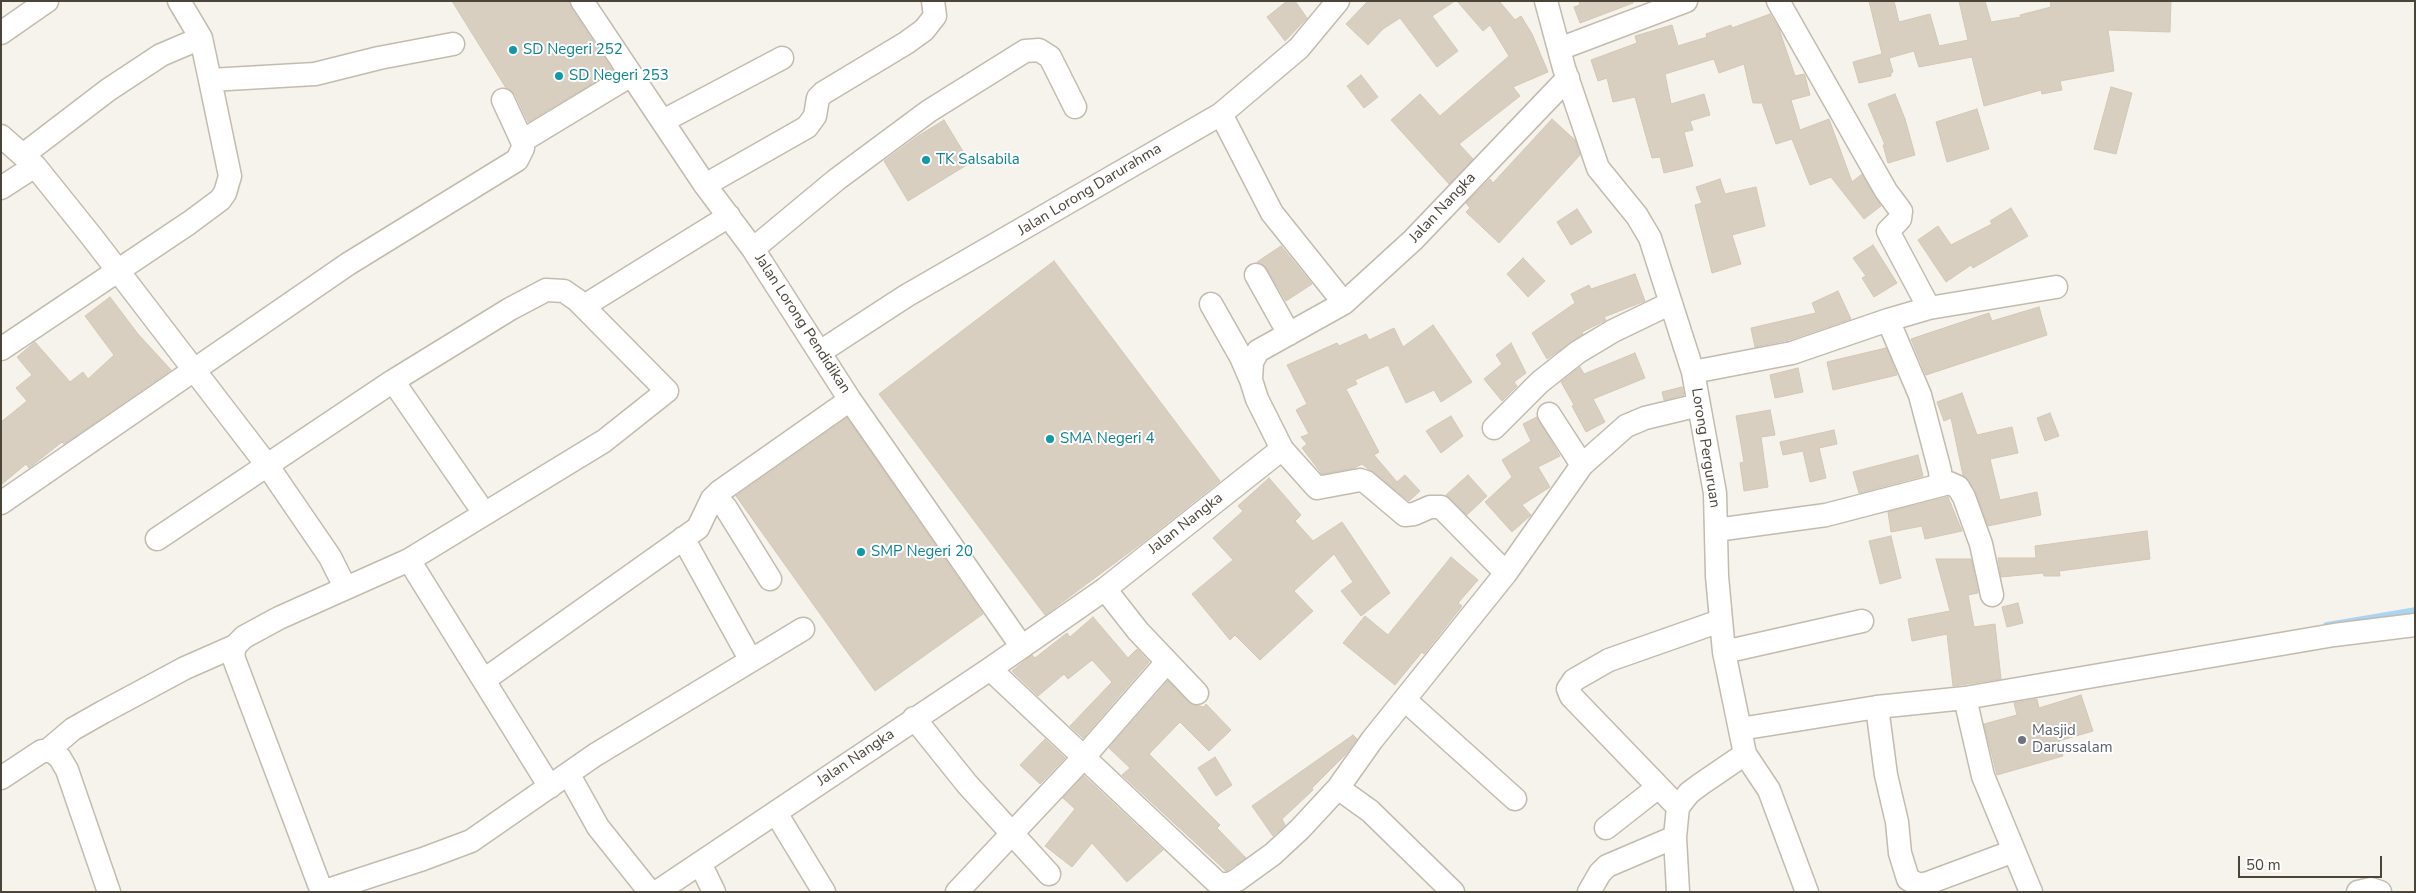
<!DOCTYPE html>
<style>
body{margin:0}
#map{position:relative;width:2416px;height:893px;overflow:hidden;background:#f6f3ec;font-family:"Nunito Sans",sans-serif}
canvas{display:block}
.frame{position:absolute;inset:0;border:2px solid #4b4439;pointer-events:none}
.scale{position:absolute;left:2238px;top:856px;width:144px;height:22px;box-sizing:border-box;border:2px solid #4b4439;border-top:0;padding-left:6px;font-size:15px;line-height:18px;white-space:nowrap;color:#4b4439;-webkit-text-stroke:4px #fff;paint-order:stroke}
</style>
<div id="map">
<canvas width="2416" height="893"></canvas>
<div class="frame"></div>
<div class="scale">50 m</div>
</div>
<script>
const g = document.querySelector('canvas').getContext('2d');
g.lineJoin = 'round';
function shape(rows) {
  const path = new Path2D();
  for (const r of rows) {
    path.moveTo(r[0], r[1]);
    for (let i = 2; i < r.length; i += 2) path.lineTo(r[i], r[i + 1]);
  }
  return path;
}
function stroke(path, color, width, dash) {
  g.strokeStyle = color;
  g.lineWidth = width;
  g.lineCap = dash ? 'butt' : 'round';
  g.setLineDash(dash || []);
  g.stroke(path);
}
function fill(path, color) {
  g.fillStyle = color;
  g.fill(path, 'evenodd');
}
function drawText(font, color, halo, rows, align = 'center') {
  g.font = font + ' "Nunito Sans",sans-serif';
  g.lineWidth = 4;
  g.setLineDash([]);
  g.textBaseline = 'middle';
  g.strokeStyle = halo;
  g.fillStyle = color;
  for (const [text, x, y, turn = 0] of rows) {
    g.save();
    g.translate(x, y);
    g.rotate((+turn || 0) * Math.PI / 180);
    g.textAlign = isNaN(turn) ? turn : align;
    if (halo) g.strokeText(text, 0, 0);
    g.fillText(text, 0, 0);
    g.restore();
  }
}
const stream = shape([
 [2326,625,2415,610]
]);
const building = shape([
 [452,1,569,1,571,8,613,71,528,122,515,94,506,88,452,1],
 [1287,1,1295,1,1307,18,1285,41,1267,17,1287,1],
 [1368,1,1455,1,1432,16,1458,51,1437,67,1400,18,1383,29,1368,45,1346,24,1368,1],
 [1457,1,1499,1,1515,20,1521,16,1532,34,1548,72,1513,87,1520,96,1459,144,1473,159,1449,184,1391,120,1420,94,1440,116,1509,56,1490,25,1483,31,1457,1],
 [1579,1,1633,1,1633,3,1580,23,1574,7,1580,5,1579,1],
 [1869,1,1894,1,1899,22,1930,14,1939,46,1968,40,1959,1,1985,1,1991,22,2021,17,2020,15,2051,7,2050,1,2171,1,2170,32,2108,30,2114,71,2060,81,2062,90,2042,94,2041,90,1984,106,1972,57,1919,67,1914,51,1889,58,1893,72,1891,73,1891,76,1859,83,1853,62,1882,54,1869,1],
 [1770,14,1779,29,1795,76,1804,74,1805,76,1810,95,1791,100,1800,130,1829,119,1852,182,1862,174,1881,206,1864,219,1831,177,1810,185,1792,139,1776,144,1762,103,1753,103,1744,64,1719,73,1714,59,1665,74,1671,104,1704,94,1710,115,1690,121,1693,130,1684,132,1693,166,1664,173,1660,157,1652,158,1635,97,1613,102,1607,78,1598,81,1591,60,1637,43,1635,36,1672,25,1678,46,1707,37,1706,34,1731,25,1732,28,1770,14],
 [1361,75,1378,97,1364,108,1347,86,1361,75],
 [2111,87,2132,93,2116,154,2094,149,2111,87],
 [1895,94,1905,119,1915,155,1888,163,1883,145,1885,145,1868,104,1895,94],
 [1977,109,1989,149,1947,162,1936,122,1977,109],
 [1552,119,1575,140,1580,155,1499,243,1466,212,1470,208,1466,203,1490,179,1493,183,1552,119],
 [944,120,970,163,908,201,884,161,918,136,944,120],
 [1720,179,1725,194,1756,187,1765,226,1732,235,1741,264,1712,273,1695,205,1702,203,1696,187,1720,179],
 [2011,208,2028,236,1973,268,1971,265,1946,282,1918,240,1938,226,1951,245,1992,224,1990,221,2011,208],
 [1577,209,1592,232,1571,245,1557,222,1577,209],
 [1873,245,1897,283,1874,297,1862,278,1866,276,1853,258,1873,245],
 [1281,246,1312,284,1286,301,1267,269,1257,262,1281,246],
 [1523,258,1545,281,1528,297,1507,274,1523,258],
 [1054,261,1220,481,1143,542,1045,615,879,394,1054,261],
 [1635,274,1645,301,1604,317,1606,320,1582,332,1583,334,1547,359,1532,333,1575,303,1571,294,1589,285,1591,289,1635,274],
 [1838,291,1851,319,1789,340,1755,347,1751,328,1816,313,1812,303,1838,291],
 [110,297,138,334,171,370,64,444,62,442,29,468,26,464,1,485,1,422,27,401,16,388,32,375,17,357,35,342,70,382,83,372,88,379,114,355,85,316,110,297],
 [2039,307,2047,335,1926,375,1911,339,1989,313,1992,321,2039,307],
 [1433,325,1472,382,1441,402,1434,390,1406,403,1388,365,1355,380,1357,384,1346,389,1379,452,1374,455,1397,482,1405,475,1420,491,1409,501,1362,464,1354,468,1322,474,1302,448,1307,444,1301,437,1309,434,1296,410,1307,404,1287,365,1337,343,1339,346,1366,334,1369,340,1394,328,1403,347,1433,325],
 [1511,343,1526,373,1514,382,1517,386,1502,401,1484,379,1502,364,1496,355,1511,343],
 [1886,348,1897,375,1833,390,1827,362,1886,348],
 [1635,353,1645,378,1593,399,1605,422,1586,432,1572,406,1574,405,1561,382,1580,367,1584,374,1635,353],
 [1798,368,1803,392,1775,398,1770,375,1798,368],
 [1682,387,1684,395,1664,400,1662,392,1682,387],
 [1962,393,1977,435,2012,427,2018,453,1990,459,2000,500,2037,492,2041,515,1988,526,1975,490,1963,475,1951,418,1944,421,1937,402,1962,393],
 [1770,410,1775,435,1761,437,1768,487,1744,491,1740,463,1744,462,1736,416,1770,410],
 [2050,413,2059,436,2045,441,2037,418,2050,413],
 [1451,416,1463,436,1441,453,1426,431,1451,416],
 [1537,417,1560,456,1538,467,1550,487,1522,505,1531,515,1512,532,1485,502,1512,477,1502,460,1531,441,1523,424,1537,417],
 [847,418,983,614,875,691,736,496,847,418],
 [1834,430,1837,444,1819,448,1826,478,1810,482,1803,451,1783,455,1780,442,1834,430],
 [1918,455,1923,476,1859,493,1853,472,1918,455],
 [1468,475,1487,496,1467,515,1446,495,1468,475],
 [1269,478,1301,515,1295,521,1313,541,1342,522,1390,593,1361,616,1341,591,1353,582,1334,554,1294,591,1313,611,1260,660,1235,635,1230,640,1192,594,1233,560,1213,538,1243,511,1238,506,1269,478],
 [1948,497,1962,531,1925,539,1922,526,1891,532,1888,512,1948,497],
 [2147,531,2150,559,2059,571,2060,576,2044,576,2043,573,2001,577,1998,558,2036,558,2035,546,2147,531],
 [1891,536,1901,578,1880,584,1869,541,1891,536],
 [1451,557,1478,580,1458,603,1462,606,1424,654,1422,652,1395,685,1343,643,1365,616,1388,635,1451,557],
 [1936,559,1971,559,1978,593,1968,595,1974,627,1995,624,2001,679,1953,686,1947,634,1912,641,1908,619,1950,611,1936,559],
 [2018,603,2023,623,2007,627,2002,607,2018,603],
 [1093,617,1128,658,1137,649,1149,662,1083,738,1070,726,1112,682,1092,660,1068,679,1064,674,1038,696,1012,671,1032,655,1035,658,1067,633,1070,637,1093,617],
 [1168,681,1193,705,1204,707,1206,704,1231,730,1209,751,1180,722,1149,754,1220,825,1217,828,1246,858,1226,871,1122,775,1130,768,1109,748,1168,681],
 [2081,695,2093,731,2059,741,2063,756,1997,775,1984,724,2017,715,2014,703,2037,699,2039,708,2081,695],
 [1353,735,1357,739,1345,755,1312,788,1313,790,1282,819,1285,825,1273,836,1252,806,1353,735],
 [1045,739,1065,758,1040,784,1020,765,1045,739],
 [1215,757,1232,785,1216,796,1198,768,1215,757],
 [1084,776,1163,850,1127,882,1092,843,1072,867,1045,846,1075,809,1063,798,1084,776]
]);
const street = shape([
 [179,1,201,38],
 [582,1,705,185,753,249,850,400,1022,647],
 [1546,1,1564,68,1598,168,1637,216,1650,238,1693,372,1715,493,1717,576,1724,652,1745,754,1701,784,1689,793,1678,807,1675,837,1678,892],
 [1778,1,1886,191,1901,211,1900,219,1888,231,1929,308],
 [1,33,47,1],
 [1559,49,1686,1],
 [1221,114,1272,213,1344,303],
 [663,121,782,58],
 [1,136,35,166,92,237,267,465,330,557,345,587],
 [522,141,631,75],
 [23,155,108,90,161,55,201,38,210,80,315,74,379,58,453,44],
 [705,185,807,127,815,116,818,98,823,93,906,43,924,30,935,16,933,1],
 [1,188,35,166],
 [753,249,836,180,929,111,1025,51,1039,50,1050,57,1075,107],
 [1256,275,1289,334],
 [1211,304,1241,357,1251,380],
 [584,306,729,216],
 [1888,320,1920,395,1940,471,1941,484],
 [1,349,189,223,220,200,225,193,230,176,210,80],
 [820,352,906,296,1221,114,1299,48,1338,1],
 [1693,372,1792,353,1888,320,1929,308,2056,287],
 [393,381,484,513],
 [1549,414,1582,465],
 [1494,428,1540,382,1578,352,1613,331,1671,303],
 [1282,449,1317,488,1360,480,1366,482,1405,515,1414,514,1430,507,1441,507,1506,573],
 [715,496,726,508,770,579],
 [1,503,348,264,517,160,523,148,522,141,503,100],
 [1716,530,1826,515,1949,483,1958,487,1964,497,1981,544,1992,595],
 [683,538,750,659],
 [157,539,393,381,510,309,546,290,564,291,577,300,667,391,604,441,409,560,279,618,244,637,235,646,233,656,237,667,322,892],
 [409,560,550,787],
 [1105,589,1138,631,1197,693],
 [1724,652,1862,621],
 [990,669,1227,892],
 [484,680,698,528,712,499,719,492,850,400],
 [1965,698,1983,776,2031,892],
 [1405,700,1515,799],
 [1877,707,1886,775,1897,822,1900,853,1908,879,1919,885,1928,883,2014,851],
 [914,718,967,784,1049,874],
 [1740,729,1877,707,1965,698,2334,635,2415,625],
 [47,751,73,729,103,712,185,668,235,646],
 [1745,754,1769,790,1807,892],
 [569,775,598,827,650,892],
 [1,778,42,751,52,751,60,758,67,770,109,892],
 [1338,788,1370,811,1453,892],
 [1678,807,1571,696,1568,689,1574,680,1609,660,1720,621],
 [776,813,824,892],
 [1606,828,1657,788],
 [700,863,714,892],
 [1220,884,1229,884,1237,880,1273,854,1300,829,1338,788,1372,740,1506,573,1582,465,1626,426,1645,418,1699,405],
 [322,892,423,859,471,841,595,755,803,629],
 [657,892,990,669,1105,589,1282,449,1257,399,1251,380,1252,362,1258,351,1344,303,1413,240,1568,78],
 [957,892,1083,758,1167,662],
 [1589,892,1600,873,1607,866,1675,837],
 [2358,892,2371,889,2380,892]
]);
const markers = [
 [513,50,5,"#0f9aa8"],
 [559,76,5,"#0f9aa8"],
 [926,160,5,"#0f9aa8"],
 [1050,439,5,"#0f9aa8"],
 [861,552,5,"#0f9aa8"],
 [2022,740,5,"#6b7280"]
];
const cultureNames = [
 ["SD Negeri 252",523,50],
 ["SD Negeri 253",569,76],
 ["TK Salsabila",936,160],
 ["SMA Negeri 4",1060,439],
 ["SMP Negeri 20",871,552]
];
const streetNames = [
 ["Jalan Lorong Darurahma",1090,190,-31],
 ["Jalan Nangka",1443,208,-47],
 ["Jalan Lorong Pendidikan",802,324,57],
 ["Lorong Perguruan",1705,448,81],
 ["Jalan Nangka",1186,524,-38],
 ["Jalan Nangka",856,758,-34]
];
const worshipNames = [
 ["Masjid",2032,731],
 ["Darussalam",2032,748]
];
stroke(stream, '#a9d4f2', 5.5);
fill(building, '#d8cfc1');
stroke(building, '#d3c7b4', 1);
stroke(street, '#c2bbae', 25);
stroke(street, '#fff', 22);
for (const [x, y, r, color] of markers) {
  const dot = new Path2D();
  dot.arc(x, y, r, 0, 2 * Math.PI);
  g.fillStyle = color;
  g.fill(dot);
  stroke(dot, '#fff', 2);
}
drawText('15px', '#0d838f', '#fff', cultureNames, 'left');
drawText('15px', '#4b4439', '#fff', streetNames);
drawText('15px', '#5b616d', '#fff', worshipNames, 'left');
</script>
